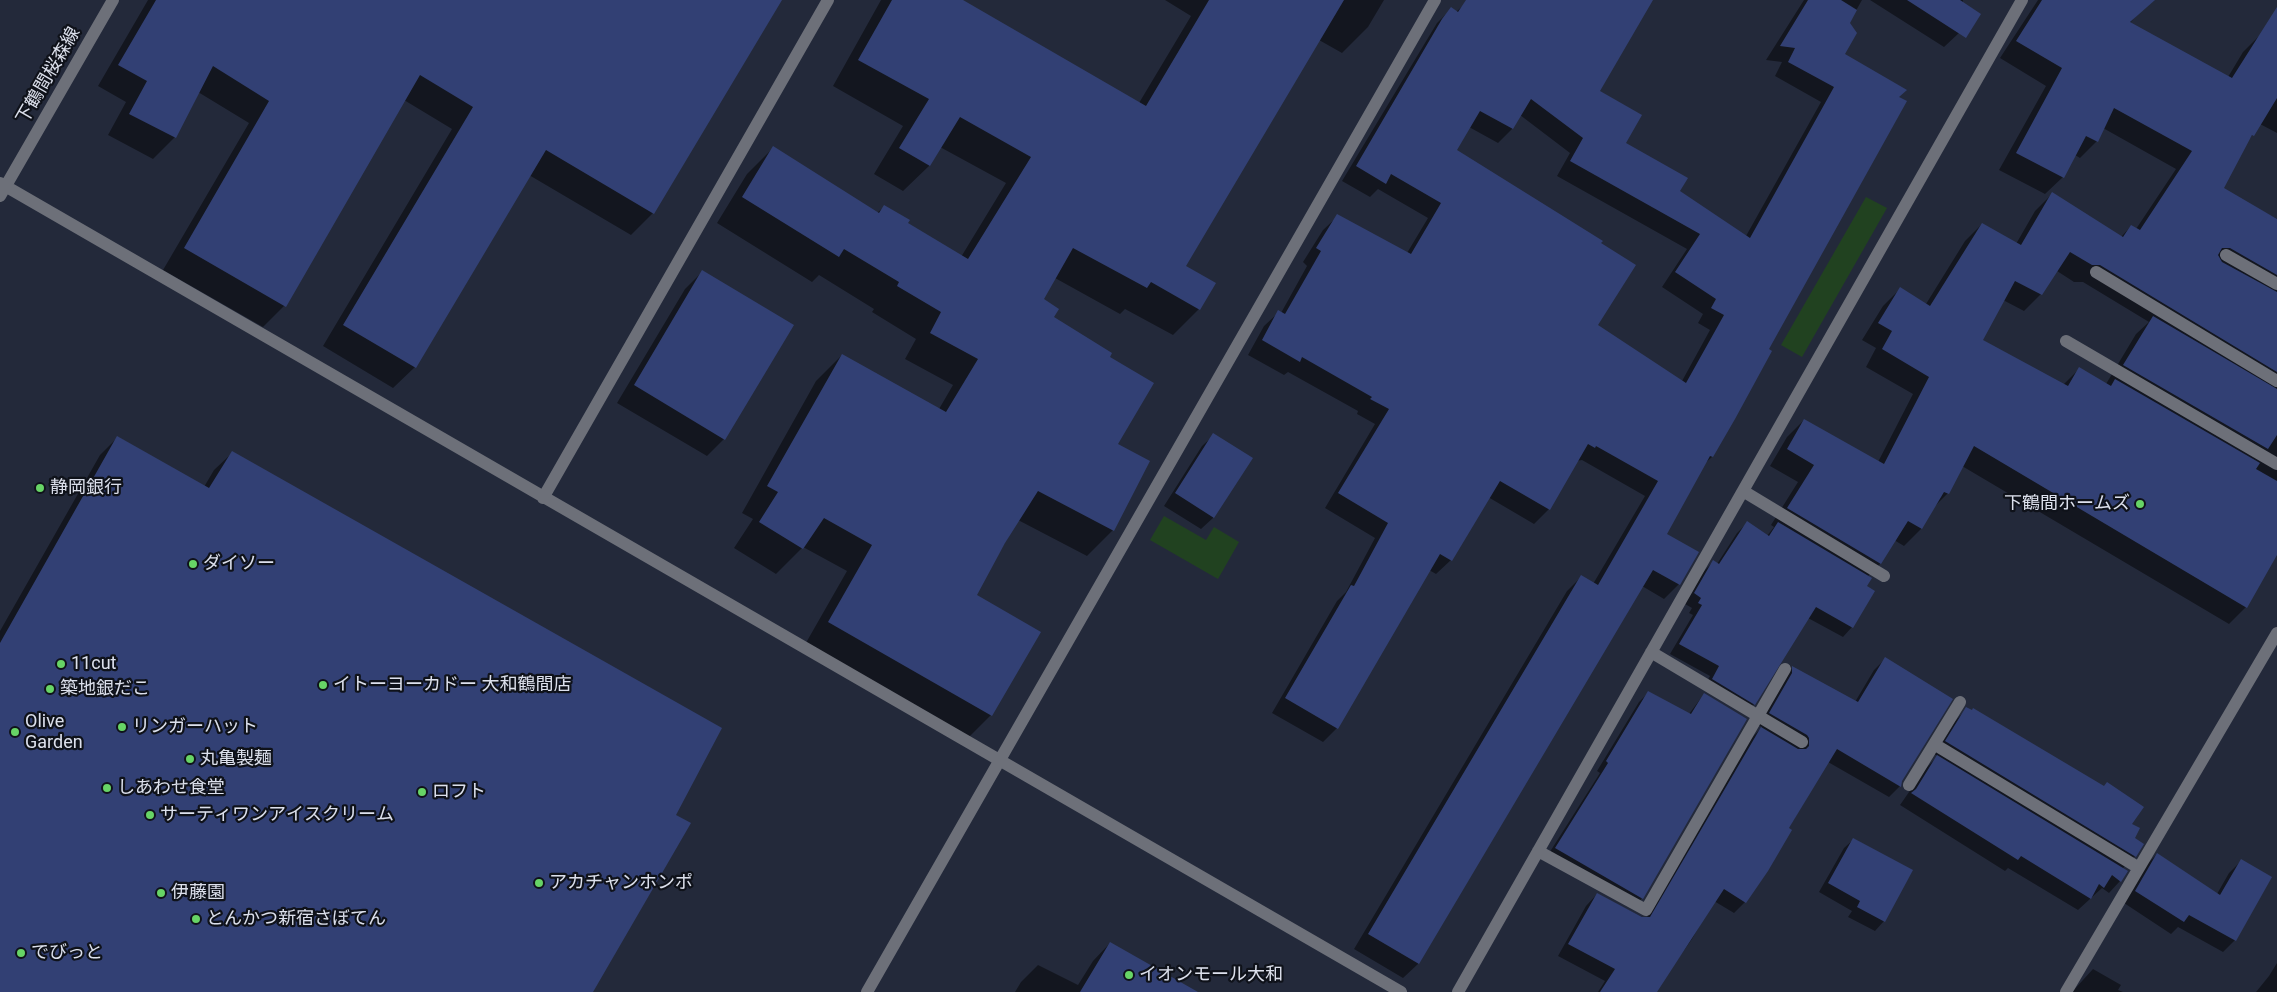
<!DOCTYPE html>
<html>
<head>
<meta charset="utf-8">
<style>
	body { margin:0 }
	canvas { display:block; background:#23293a }
</style>
</head>
<body>
<canvas width="2277" height="992"></canvas>
<script>
const g = document.querySelector('canvas').getContext('2d');
g.lineJoin = 'round';
function fillPath(path, color) { g.fillStyle = color; g.fill(path, 'evenodd'); }
function strokePath(path, color, width, dash) { g.strokeStyle = color; g.lineWidth = width; g.lineCap = dash ? 'butt' : 'round'; g.setLineDash(dash || []); g.stroke(path); }
function drawText(font, color, halo, rows, align = 'center') {
  g.font = font + ' Roboto,"Noto Sans JP",sans-serif'; g.lineWidth = 4.5; g.setLineDash([]); g.textBaseline = 'middle'; g.strokeStyle = halo; g.fillStyle = color; for (const [text, x, y, turn = 0] of rows) {
    g.save(); g.translate(x, y); g.rotate((+turn || 0) * Math.PI / 180); g.textAlign = isNaN(turn) ? turn : align; if (halo) g.strokeText(text, 0, 0); g.fillText(text, 0, 0); g.restore();
  }
}
const green = new Path2D(`
	M1866 197 1887 208 1802 357 1781 345Z
	M1164 516 1206 540 1214 527 1239 542 1218 579 1150 540Z`);
const shadow = new Path2D(`
	M148 0H780L653 213 631 235 529 175 415 367 393 388 323 346 452 129 404 100 284 306 263 327 163 270 249 123 198 92 175 137 153 159 108 135 126 102 98 86Z
	M881 0H960L1139 103 1191 16 1165 0H1384L1368 27 1342 53 1319 40 1184 266 1199 309 1173 335 1125 309 1120 314 1055 278 1042 300 1052 318 1108 358 1116 445 1113 530 1087 556 1018 520 975 595 991 715 965 741 803 648 847 571 803 547 776 574 734 548 753 519 742 513 816 381 842 355 939 409 953 385 905 359 916 339 872 312 874 309 819 275 812 282 717 223 747 174 773 148 877 213 885 206 906 223 961 257 1006 183 940 147 929 166 903 191 874 174 903 126 833 86Z
	M1474 0H1651L1598 92 1624 144 1679 191 1746 236 1821 102 1775 76 1782 62 1766 60 1804 0H1862L1849 23 1843 55 1898 97 1767 350 1734 419 1712 457 1704 464 1665 534 1697 552 1679 584 1664 599 1642 586 1418 964 1403 978 1354 949 1567 591 1581 577 1593 584 1645 496 1582 460 1577 461 1549 509 1534 524 1488 497 1451 560 1436 574 1429 570 1337 728 1323 742 1272 713 1337 601 1346 592 1375 538 1325 508 1375 424 1357 414 1358 411 1288 372 1284 375 1248 355 1264 326 1279 312 1281 313 1307 266 1303 262 1323 230 1338 216 1407 253 1428 218 1378 189 1370 197 1342 181 1437 23 1451 9 1456 12 1466 3ZM1520 115 1570 153 1557 176 1687 249 1662 287 1703 314 1698 323 1710 330 1682 381 1596 326 1455 150 1469 127 1498 143 1512 129Z
	M1870 0H1963L1959 33 1944 47Z
	M2038 0H2150L2130 23 2228 77 2243 52 2260 35 2277 45V133L2260 124 2248 141 2222 189 2277 219V553L2246 607 2229 624 1962 466 1948 493 1933 508 1921 529 1904 546 1894 540 1880 564 1867 577 1852 627 1843 637 1808 618 1754 704 1744 714 1703 689 1710 676 1670 654 1693 615 1689 613 1692 608 1685 604 1703 572 1713 562 1717 564 1737 533 1747 523 1767 536 1774 527 1771 525 1798 482 1770 466 1787 437 1804 420 1878 462 1913 394 1866 367 1876 348 1862 340 1883 306 1900 289 1926 304 1965 241 1982 224 2016 244 2035 211 2052 194 2121 237 2131 226 2136 229 2176 169 2103 128 2097 141 2080 158 2075 155 2063 177 2045 194 1999 170 2046 86 2000 58ZM2057 271 2074 282H2083L2149 322 2136 334 2106 384 2079 369 2063 385 1981 340 2003 300 2024 311 2041 294Z
	M702 272 724 439 707 456 617 403 685 289Z
	M1214 435 1251 458 1213 518 1201 529 1164 506 1202 446Z
	M118 437 204 487 214 470 232 453 674 816 592 992H0V631L100 455Z
	M1886 658 1901 780 1900 786 1889 797 1828 762 1745 902 1734 913 1714 901 1692 939 1655 992H1598L1605 981 1558 956 1586 906 1597 894 1646 919 1750 740 1762 727 1758 725 1781 679 1793 668 1855 702 1874 670Z
	M1649 692 1689 714 1704 694 1642 898 1633 908 1546 858 1600 773 1597 771 1639 702Z
	M1967 709 2131 824 2135 856 2122 869 2120 881 2109 893 2102 888 2078 910 2008 868 2005 871 1900 805 1925 769 1938 756 1934 754 1955 721Z
	M1854 839 1912 871 1884 921 1875 931 1848 917 1852 911 1819 892 1844 848Z
	M2157 854 2217 894 2229 873 2241 861 2270 878 2235 940 2223 952 2178 927 2171 934 2124 903 2145 866Z
	M1110 943 1196 992H1015L1021 982 1038 965 1078 985 1093 961Z
	M2277 963V992H2256L2269 976Z
	M2093 969 2121 985 2118 990 2123 992H2072Z`);
const building = new Path2D(`
	M156 0H782L654 214 546 150 416 368 343 325 473 107 420 75 286 307 184 248 269 101 213 66 176 138 129 114 147 81 118 65Z
	M892 0H963L1146 106 1209 0H1344L1186 266 1216 283 1200 310 1151 282 1147 288 1073 248 1044 299 1059 309 1054 317 1112 353 1110 357 1154 383 1118 444 1150 461 1114 531 1038 491 1005 543 977 595 1041 632 992 716 828 622 872 545 824 518 803 549 759 522 778 492 767 486 842 354 946 412 978 359 930 333 941 312 897 286 899 282 844 249 839 257 742 197 773 146 879 213 884 205 910 220 908 223 968 259 1031 157 960 117 930 166 899 148 929 99 858 60Z
	M1466 0H1653L1600 91 1642 115 1626 143 1688 178 1680 191 1750 238 1834 87 1788 62 1795 48 1780 46 1808 0H1841L1857 10 1850 23 1857 33 1845 54 1907 90 1899 97 1907 101 1769 349 1772 351 1735 419 1713 457 1710 456 1667 534 1699 552 1680 585 1653 570 1419 964 1368 934 1581 575 1598 585 1658 481 1596 446 1595 448 1588 444 1550 510 1500 481 1452 561 1440 554 1338 729 1285 698 1351 585 1354 586 1388 523 1338 493 1389 409 1370 399 1372 397 1302 357 1300 362 1262 340 1278 310 1285 314 1321 251 1316 248 1337 214 1411 254 1441 203 1391 174 1386 184 1356 166 1442 19 1451 7 1458 12ZM1531 99 1583 138 1570 161 1700 234 1675 272 1716 299 1711 308 1724 315 1686 383 1598 325 1636 265 1601 243 1603 241 1457 150 1480 111 1513 129Z
	M1907 0H1960L1981 14 1966 38Z
	M2042 0H2155L2130 22 2232 78 2277 7V98L2254 136 2252 135 2224 188 2277 219V275L2230 248H2222L2218 255 2222 262 2277 292V372L2100 265H2092L2070 252 2042 295 2015 281 1983 340 2068 386 2079 367 2111 386 2115 379 2260 463 2256 469 2277 481V555L2247 608 1974 446 1949 494 1944 492 1922 529 1908 521 1881 564 1787 508 1814 465 1787 449 1804 419 1884 464 1929 377 1882 349 1892 331 1878 323 1900 287 1930 306 1982 223 2021 245 2052 192 2123 237 2131 225 2140 230 2192 151 2114 108 2098 142 2086 136 2064 178 2016 153 2062 68 2016 41Z
	M702 270 794 325 725 440 634 385Z
	M2153 316 2277 389V435L2268 449 2123 365Z
	M1213 433 1253 458 1214 518 1175 493Z
	M117 436 209 488 232 451 722 728 676 815 691 823 593 992H0V643Z
	M1747 521 1769 536 1778 522 1872 578 1867 586 1875 591 1853 628 1816 607 1755 705 1712 679 1719 666 1679 644 1702 605 1698 603 1701 598 1694 593 1713 560 1719 564Z
	M1885 657 1953 699 1902 781 1901 787 1837 749 1789 828 1792 830 1768 871 1746 903 1724 889 1657 992H1600L1615 969 1568 944 1597 893 1642 917H1650L1761 727 1798 749H1806L1809 746V738L1807 735 1769 713 1792 673V666L1858 702Z
	M1648 691 1691 714 1704 693 1747 719 1643 899 1555 848 1608 763 1606 761Z
	M1966 707 1972 710 1973 708 2104 786 2107 782 2144 807 2132 824 2140 828 2135 838 2144 844 2136 857 1945 741Z
	M1937 755 2128 871 2121 882 2112 875 2104 888 2099 884 2091 899 2021 856 2018 860 1911 793 1916 789Z
	M1853 838 1913 870 1885 922 1857 907 1860 901 1828 883Z
	M2157 853 2220 895 2241 859 2272 877 2236 941 2189 915 2184 922 2135 891Z
	M1110 942 1198 992H1080Z`);
const minor = new Path2D(`
	M0 183 1401 992
	M0 196 113 0
	M2226 255 2277 284
	M2096 272 2277 381
	M2066 341 2277 464
	M1743 491 1884 576
	M543 498 828 0
	M1651 652 1802 742
	M1934 744 2139 868
	M1909 785 1960 702
	M1538 851 1646 910 1785 669
	M867 992 1435 0
	M1458 992 2022 0
	M2066 992 2277 633`);
const markers = [
	[40,488,5,"#67d466"],
	[2140,504,5,"#67d466"],
	[193,564,5,"#67d466"],
	[61,664,5,"#67d466"],
	[323,685,5,"#67d466"],
	[50,689,5,"#67d466"],
	[122,727,5,"#67d466"],
	[15,732,5,"#67d466"],
	[190,759,5,"#67d466"],
	[107,788,5,"#67d466"],
	[422,792,5,"#67d466"],
	[150,815,5,"#67d466"],
	[539,883,5,"#67d466"],
	[161,893,5,"#67d466"],
	[196,919,5,"#67d466"],
	[21,953,5,"#67d466"],
	[1129,975,5,"#67d466"]
];
const streetNames = [
	["下鶴間桜森線",49,76,-60]
];
const poiNames = [
	["静岡銀行",50,488],
	["下鶴間ホームズ",2130,504,"right"],
	["ダイソー",203,564],
	["11cut",71,664],
	["イトーヨーカドー 大和鶴間店",333,685],
	["築地銀だこ",60,689],
	["Olive",25,722],
	["Garden",25,743],
	["リンガーハット",132,727],
	["丸亀製麺",200,759],
	["しあわせ食堂",117,788],
	["ロフト",432,792],
	["サーティワンアイスクリーム",160,815],
	["アカチャンホンポ",549,883],
	["伊藤園",171,893],
	["とんかつ新宿さぼてん",206,919],
	["でびっと",31,953],
	["イオンモール大和",1139,975]
];
fillPath(green, '#214220');
fillPath(shadow, '#0007');
fillPath(building, '#324074');
strokePath(minor, '#6d7079', 12);
for (const [x, y, r, color] of markers) { const dot = new Path2D(); dot.arc(x, y, r, 0, 2 * Math.PI); g.fillStyle = color; g.fill(dot); strokePath(dot, '#0f121a', 2); }
drawText('18px', '#dce0ec', '#0f121a', streetNames);
drawText('18px', '#dce0ec', '#0f121a', poiNames, 'left');
</script>
</body>
</html>
